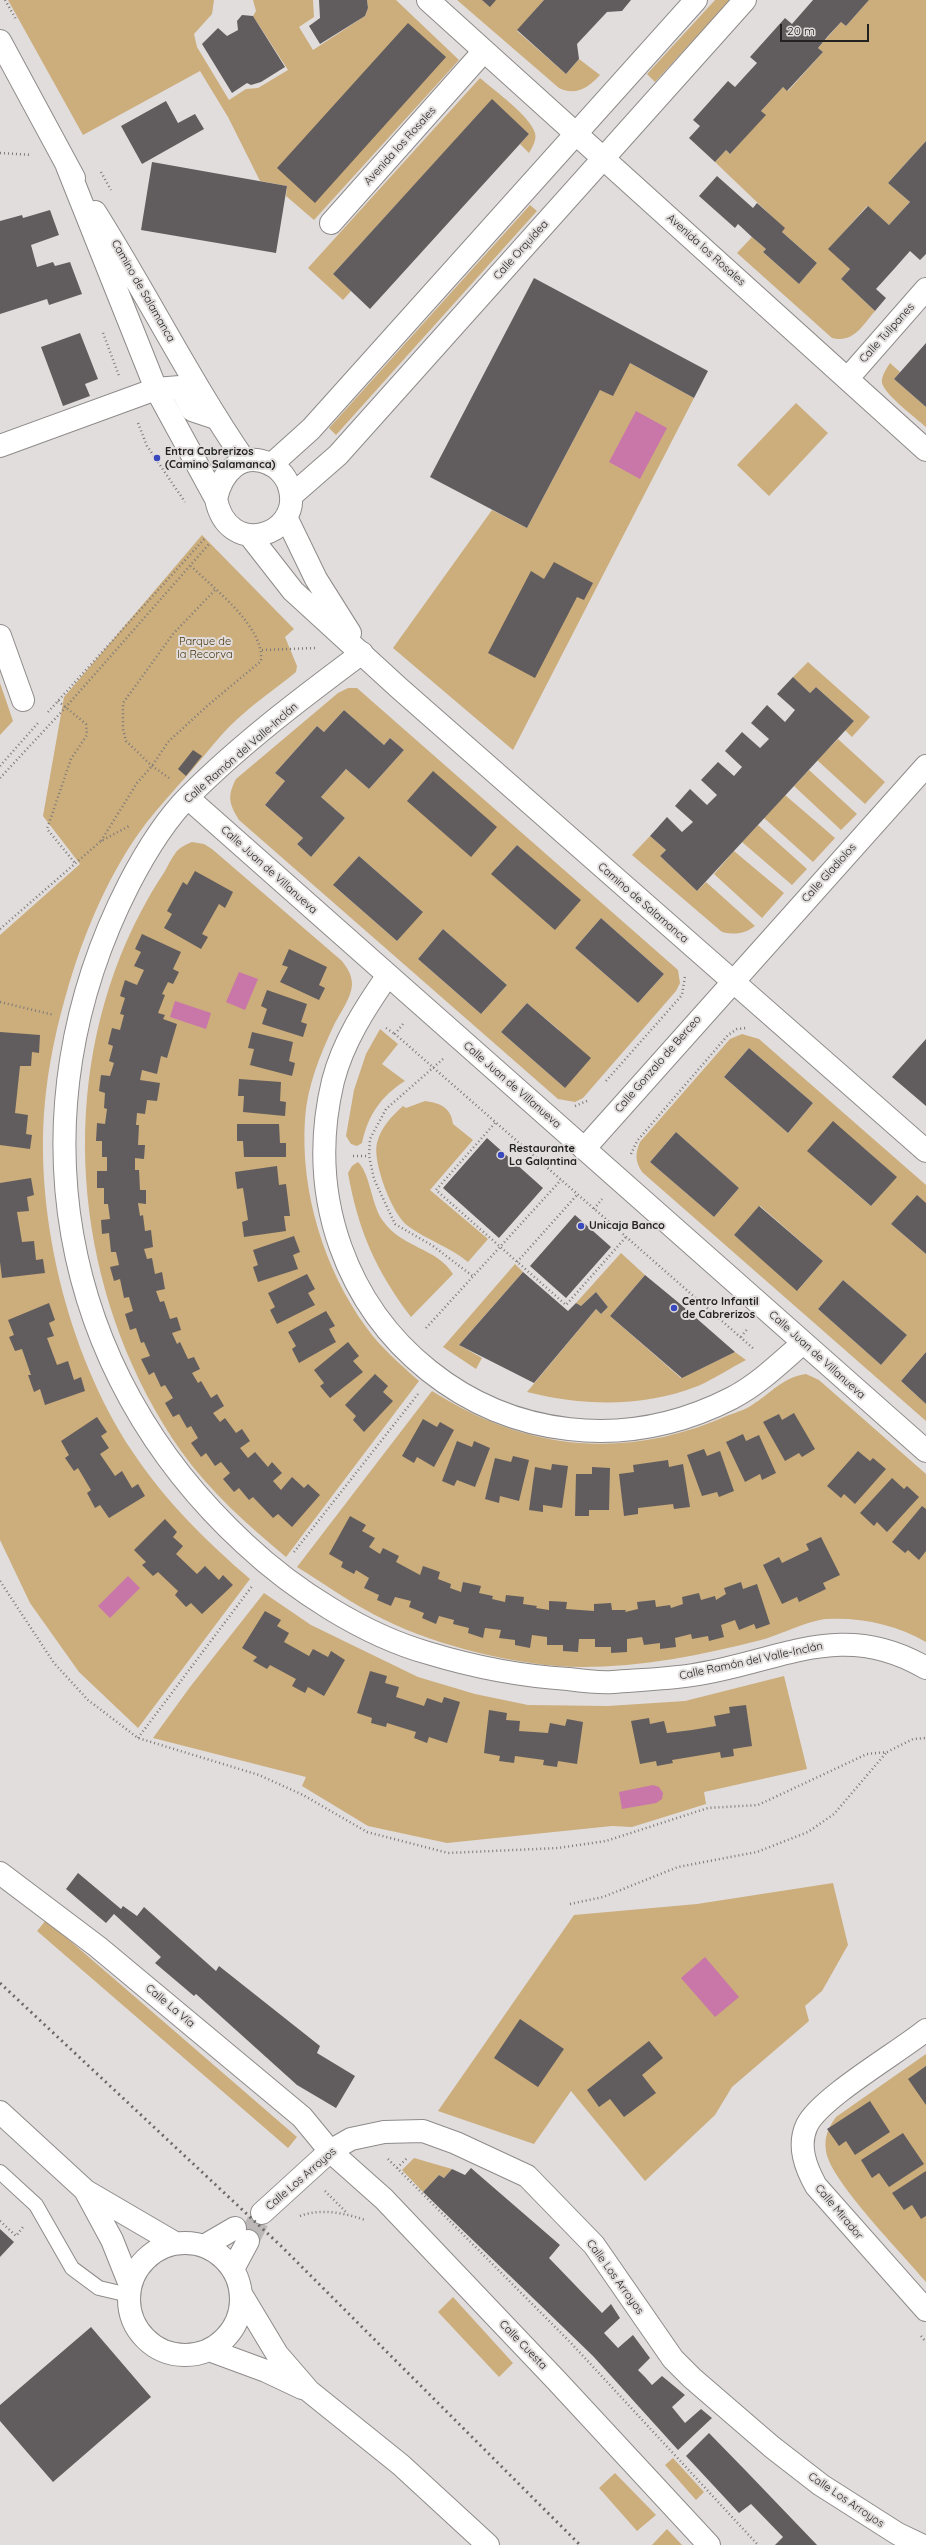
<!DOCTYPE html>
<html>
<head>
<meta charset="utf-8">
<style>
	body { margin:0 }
	#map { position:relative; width:926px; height:2545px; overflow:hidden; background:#e1dddc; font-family:Quicksand,sans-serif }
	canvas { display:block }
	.scale { position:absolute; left:780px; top:24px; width:89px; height:18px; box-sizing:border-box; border:2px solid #232221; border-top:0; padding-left:5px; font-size:12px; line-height:14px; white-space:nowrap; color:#232221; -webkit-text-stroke:3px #e1dddc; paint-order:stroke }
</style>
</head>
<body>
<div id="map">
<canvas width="926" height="2545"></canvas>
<div class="scale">20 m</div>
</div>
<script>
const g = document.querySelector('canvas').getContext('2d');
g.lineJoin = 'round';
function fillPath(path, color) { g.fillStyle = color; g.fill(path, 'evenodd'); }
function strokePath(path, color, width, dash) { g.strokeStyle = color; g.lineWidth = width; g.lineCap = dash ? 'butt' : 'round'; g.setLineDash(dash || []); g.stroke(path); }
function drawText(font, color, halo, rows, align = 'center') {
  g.font = font + ' Quicksand,sans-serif'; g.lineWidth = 4; g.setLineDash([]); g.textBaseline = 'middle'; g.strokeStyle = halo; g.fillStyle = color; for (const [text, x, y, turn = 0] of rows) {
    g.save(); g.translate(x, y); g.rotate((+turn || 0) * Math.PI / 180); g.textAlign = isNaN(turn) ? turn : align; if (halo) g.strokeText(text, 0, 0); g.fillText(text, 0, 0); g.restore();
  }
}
const green = new Path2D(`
	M8 0H214L212 14 194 34 197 47 229 100 246 89 258 88 288 70 253 16 256 11 253 0H313L314 17 299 27 313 50 365 16 368 8 367 0H396L459 60 314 220 286 196 287 186 260 181 228 117 200 71 83 135Z
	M457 0H544L517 31 566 74 579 59 600 75C588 88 576 96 559 88Z
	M715 0H730L655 82 647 74Z
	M869 0H926V141L888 183 910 202 889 225 867 206 829 249 850 269 841 279 875 311C862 326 854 343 832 338L737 253 752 237 766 249 763 252 799 284 817 263 782 232 784 228 715 162 726 150 730 154 765 115 761 111 783 87 788 91 823 52 818 48 841 22 846 26Z
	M480 78C495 91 530 116 535 133 537 140 532 148 529 153L520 144 529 134 492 100 333 274 351 291 343 300 308 268Z
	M530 205 537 211 336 435 329 428Z
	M630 363 694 398 513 750 393 648 492 510 527 528 600 390Z
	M890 363 900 372 894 379 926 407V427C916 418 885 395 882 383 881 376 887 368 890 363Z
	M796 403 828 433 769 496 737 465Z
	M202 535 294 629 285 637 297 666 296 672C274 690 250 706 230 726 217 739 205 755 192 770 177 787 161 804 147 822 114 865 91 917 74 968 61 1009 51 1049 46 1092 32 1209 67 1353 132 1451 165 1501 206 1541 250 1579L138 1728 79 1672 30 1603 0 1540V935L80 864 43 816 64 697Z
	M808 662 870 717 852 737 845 730 854 721 816 687 810 693 793 677Z
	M0 683 13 721 0 735Z
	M348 688H357L678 970 680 983 676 991 583 1098 575 1102 558 1099 239 820C229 804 227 796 236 779L338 693ZM344 710 384 745 390 738 404 750 369 789 346 769 321 797 345 818 311 857 297 844 303 838 265 805 285 781 275 773 317 726 324 732ZM517 845 542 867H497ZM359 856 422 911 397 941 334 886ZM601 918 664 974 638 1003 575 948ZM443 929 507 985 481 1014 418 959ZM527 1003 559 1030 565 1088 501 1032Z
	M838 739 885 782 865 804 817 760Z
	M809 770 857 814 841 830 794 786Z
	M785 795 835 838 813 862 764 818Z
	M758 825 807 869 792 885 742 842Z
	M650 836 666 850 660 856 697 891 706 882 755 926C744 934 736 935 722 932L632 855Z
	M192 842 204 844 212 849 342 961C348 969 352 975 352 985 351 999 339 1014 333 1027 320 1055 307 1087 305 1119 300 1191 324 1269 366 1327 381 1348 400 1364 419 1381L286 1557C248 1525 210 1492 181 1451 82 1309 56 1119 120 957 132 927 147 898 165 871 169 864 173 855 178 850 181 847 187 844 192 842Z
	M734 851 784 893 762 918 714 874Z
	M380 1029 398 1044 382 1064 405 1081C381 1096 368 1115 362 1143L357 1146 351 1144 346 1136 354 1090 366 1054Z
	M742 1034 759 1039 926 1185V1203L898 1217 891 1224 926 1254V1352L901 1381 926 1404V1421L642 1172C635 1161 635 1154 640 1142L730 1039ZM749 1048 813 1103 788 1133 724 1077ZM676 1132 739 1188 714 1217 650 1162ZM865 1149 896 1177 871 1206 839 1179ZM760 1206 823 1261 798 1290 734 1235ZM843 1280 907 1335 881 1365 818 1309Z
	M425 1101C441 1103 451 1108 453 1124L473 1140 430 1190 488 1239 468 1262C450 1247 427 1240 408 1226 392 1215 372 1161 377 1143 381 1127 391 1117 403 1106L406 1108Z
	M358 1162C371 1175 371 1205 383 1221 402 1248 437 1248 453 1274L411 1317C376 1271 358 1230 348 1173L352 1166Z
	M621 1253 645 1275 610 1316 681 1378 735 1352 746 1360C730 1368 714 1379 698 1386 642 1408 583 1406 527 1392L596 1309 601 1314 608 1307 596 1292 581 1306 576 1303Z
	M515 1264 523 1272 459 1345 482 1358 476 1369 443 1347Z
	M806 1374 819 1380 926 1474V1642C898 1625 860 1617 827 1619 809 1620 780 1635 761 1640 702 1655 642 1667 581 1667 522 1667 437 1646 385 1620 354 1605 326 1585 297 1567L432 1391C527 1451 625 1461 729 1415 737 1412 745 1410 752 1405 770 1394 783 1377 806 1374Z
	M264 1593 311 1625 418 1677 475 1694 528 1705 608 1706 685 1701 784 1676 807 1769 704 1792 706 1804 632 1827 612 1826 447 1843 368 1826 302 1786 306 1777 153 1738 190 1687Z
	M833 1883 848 1945 822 1991 805 2006 809 2021 732 2087 715 2115 645 2181 571 2091 534 2144 438 2111 574 1915 697 1904Z
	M46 1920 297 2137 288 2148 37 1931Z
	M926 2054V2282C904 2255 830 2181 826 2151 824 2137 828 2128 836 2117Z
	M414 2158 452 2169 444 2178 439 2175 423 2192 402 2170Z
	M453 2297 513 2363 499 2377 438 2312Z
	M673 2458 704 2492 696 2500 665 2465Z
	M615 2473 656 2515 637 2531 599 2488Z
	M667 2529 682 2545H652Z`);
const water = new Path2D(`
	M636 411 667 428 640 479 609 462Z
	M239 972 258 979 245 1010 226 1002Z
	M175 1001 211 1013 206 1029 170 1017Z
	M128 1576 140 1588 110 1618 98 1606Z
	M653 1785 659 1787 663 1793 662 1799 656 1803 622 1809 619 1792Z
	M705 1957 739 1997 715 2017 681 1978Z`);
const building = new Path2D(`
	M319 0H367L368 8 365 16 320 44 309 26 320 18Z
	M482 0H496L490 7Z
	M544 0H631L622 11 607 12 577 44 579 59 566 74 517 30Z
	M813 0H869L846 26 841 22 828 36 818 48 823 52 787 91 783 87 761 111 766 115 730 154 726 150 715 162 689 138 700 126 693 120 728 81 735 87 745 76 757 63 750 57 785 18 792 24Z
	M242 15 253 16 285 67 261 82 251 85 247 83 232 93 202 44 218 28 227 36 238 30 237 21Z
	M408 23 446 57 315 203 277 168Z
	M492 99 529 134 370 309 333 274Z
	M166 101 178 123 195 114 204 129 142 164 121 126Z
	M926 141V254L920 260 910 251 895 268 876 289 886 298 875 311 841 279 850 269 828 249 868 206 889 225 899 214 910 202 888 183Z
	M152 162 287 186 276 253 141 230Z
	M717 176 753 208 757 203 785 228 782 232 817 263 799 284 763 252 766 249 752 237 738 224 735 228 699 196Z
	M50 210 59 235 31 245 37 267 53 262 55 266 70 262 82 294 49 305 47 299 0 314V221L22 215 23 218Z
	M534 278 708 371 694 398 630 363 613 396 600 390 527 528 430 477Z
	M80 333 98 379 85 384 90 396 63 406 41 347Z
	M926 343V407L894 379Z
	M554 562 593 583 584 600 577 597 535 678 488 653 531 571 544 579Z
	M793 677 810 693 816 687 854 721 697 891 660 856 666 850 650 836 667 817 682 832 693 822 675 806 690 789 707 805 717 795 701 780 718 762 734 776 742 767 725 751 742 732 760 748 769 739 751 723 767 705 785 722 795 710 777 694Z
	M344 710 384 745 390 738 404 750 369 789 346 769 321 797 345 818 311 857 297 844 303 838 265 805 285 781 275 773 317 726 324 732Z
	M193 750 202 756 186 776 178 769Z
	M433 771 497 827 471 857 407 801Z
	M517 845 581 900 555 930 491 874Z
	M359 856 423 912 397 941 333 885Z
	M195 871 233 892 225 908 219 904 202 934 208 937 201 949 164 928 172 914 167 911 183 882 187 885Z
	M601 918 664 974 638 1003 575 948Z
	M443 929 507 985 481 1014 418 959Z
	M142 934 181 952 173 969 179 972 173 984 168 982 162 994 165 995 158 1013 165 1015 163 1019 177 1024 167 1058 161 1056 157 1074 142 1070 140 1080 160 1083 157 1101 147 1100 145 1114 137 1113 136 1125H139L138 1145H145L144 1159 135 1158V1170H139L140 1190H146V1204L138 1203 140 1216 143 1215 145 1231 151 1230 153 1247 144 1249 147 1259 152 1258 155 1274 162 1272 165 1289 156 1291 160 1302 164 1301 170 1319 177 1317 181 1330 172 1333 177 1344 180 1342 188 1359 194 1357 200 1369 192 1373 198 1383 201 1381 211 1398 217 1394 224 1406 213 1413 220 1422 225 1418 236 1433 242 1429 250 1441 240 1448 248 1458 255 1452 268 1467 272 1462 282 1473 273 1481 281 1490 292 1477 304 1488 308 1484 320 1495 292 1527 278 1514 273 1518 253 1497 249 1500 239 1488 234 1492 223 1479 230 1473 221 1462 215 1466 206 1453 201 1457 191 1443 198 1438 191 1426 187 1428 179 1414 173 1417 165 1403 173 1398 165 1385 161 1387 154 1372 149 1375 141 1359 150 1356 144 1342 141 1343 136 1328 130 1330 125 1314 133 1311 129 1297 124 1298 120 1279 114 1281 110 1267 119 1265 116 1252H111L109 1233 102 1234 101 1220 110 1219 108 1204H104V1188H97V1171H107V1157H102V1141H96L97 1123 105 1124 107 1109 104 1108 105 1093 99 1091 101 1075 110 1076 114 1063 109 1061 113 1046 108 1044 112 1028 120 1030 124 1015 120 1014 125 998 120 996 125 980 137 985 144 970 134 966 141 952 135 949Z
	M289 949 327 967 319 985 325 988 319 1000 280 982 288 967 282 965Z
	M267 990 307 1004 301 1022 307 1024 303 1037 262 1024 267 1009 261 1006Z
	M527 1003 591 1058 565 1088 501 1032Z
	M0 1032 40 1035 39 1053 32 1052 31 1066H20L15 1113 28 1115 26 1134 32 1135 30 1149 0 1145Z
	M252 1032 293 1042 289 1061 295 1063 292 1076 250 1065 254 1049 248 1048Z
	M926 1039V1106L892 1077Z
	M749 1048 813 1103 788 1133 724 1077Z
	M239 1079 281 1082 280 1101 286 1102 285 1116 243 1112 244 1096H238Z
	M833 1121 897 1177 871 1206 807 1151Z
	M237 1124H279L280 1143H286V1157H244L243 1141H237Z
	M676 1132 739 1188 714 1217 650 1162Z
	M487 1138 543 1188 499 1238 443 1188Z
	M277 1166 279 1185 286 1184 290 1216H284L286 1231 244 1237 242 1222 248 1220 243 1188 237 1189 235 1172Z
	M31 1178 34 1195 27 1197 29 1211 17 1212 22 1242 34 1241 36 1260 43 1259 45 1273 2 1278 0 1262V1183Z
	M917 1195 926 1203V1254L891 1224Z
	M759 1206 823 1261 797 1291 734 1235Z
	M575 1215 611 1247 566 1298 530 1266Z
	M294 1236 300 1252 293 1255 298 1269 258 1282 253 1267 258 1265 253 1250Z
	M523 1272 568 1311 576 1303 581 1306 596 1292 608 1307 601 1314 596 1309 534 1383 459 1345Z
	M307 1274 315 1289 308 1293 315 1305 277 1324 270 1310 275 1307 268 1293Z
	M645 1275 679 1303 735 1352 682 1378 610 1316Z
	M843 1280 907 1335 881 1365 818 1309Z
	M49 1303 55 1320 49 1323 54 1336 47 1338 57 1365 68 1361 74 1380 81 1377 85 1391 45 1405 40 1389 34 1392 28 1375H31L22 1349 15 1351 9 1337 14 1335 8 1320Z
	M326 1311 335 1326 329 1329 336 1342 299 1363 292 1349 296 1346 288 1332Z
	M348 1342 359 1356 353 1361 363 1372 330 1398 320 1386 324 1383 314 1370Z
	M926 1352V1404L901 1381Z
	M375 1374 388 1386 383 1392 393 1401 364 1432 353 1420 356 1416 345 1405Z
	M794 1413 815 1449 802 1457 799 1453 785 1461 763 1422 779 1414 782 1420Z
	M97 1417 107 1432 101 1436 109 1448 100 1454 115 1476 122 1471 132 1488 138 1484 145 1496 109 1518 100 1505 95 1508 87 1493 91 1490 78 1468 74 1471 65 1458 69 1455 61 1441Z
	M423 1419 437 1427 440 1422 454 1430 434 1467 417 1457 414 1463 402 1456Z
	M743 1434 746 1441 759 1435 776 1473 762 1480 760 1474 745 1482 726 1442Z
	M457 1441 472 1447 474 1441 490 1448 475 1487 457 1480 454 1486 442 1481Z
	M704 1449 707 1456 720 1451 734 1491 719 1497 717 1492 702 1496 687 1455Z
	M858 1451 870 1461 873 1458 886 1469 855 1504 844 1494 841 1498 827 1486Z
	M513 1456 529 1460 519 1501 500 1496 499 1503 485 1499 495 1458 511 1462Z
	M668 1460 669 1467 683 1464 690 1507 674 1509 673 1504 638 1508V1514L624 1516 619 1474 634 1472 633 1465Z
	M552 1464 568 1466 562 1508 543 1505V1512L529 1510 535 1467 551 1470Z
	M592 1467 610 1468 609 1510H589V1516H575L576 1474H592Z
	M892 1478 904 1489 907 1486 919 1497 887 1532 877 1522 874 1526 860 1513Z
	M922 1506 926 1509V1551L919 1560 908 1550 905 1553 892 1542Z
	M350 1516 366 1525 362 1531 375 1538 369 1547 380 1554 383 1548 399 1556 396 1562 420 1575 423 1566 440 1572 438 1579 451 1584 450 1588 461 1592 463 1582 481 1586 479 1593 493 1596 492 1599 505 1602 506 1595 524 1597 523 1604 537 1606 536 1608 549 1610V1601L567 1602 566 1609 594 1611V1604L611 1603 612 1610H626L625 1612 638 1609 637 1602 655 1600 656 1607 670 1605 671 1608 683 1604 682 1597 699 1593 701 1600 715 1596 716 1600 726 1594 724 1588 741 1582 743 1589 757 1584 770 1624 756 1629 754 1624 739 1630 735 1620 721 1625 724 1637 709 1641 708 1636 692 1639 691 1634 675 1638 676 1647 660 1649V1643L644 1645 642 1637 627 1639V1652L611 1653V1647H595V1639H579L578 1652 563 1651V1645H547V1637L532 1635 530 1648 515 1645V1640L499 1638 501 1630 485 1628 483 1638 468 1633 469 1628 453 1624 454 1620 439 1616 436 1624 422 1618 424 1613 409 1607 411 1601 395 1597 391 1606 377 1600 379 1595 364 1588 369 1578 356 1570 354 1574 341 1567 343 1562 329 1554Z
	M165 1519 177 1532 173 1537 183 1546 176 1554 197 1574 205 1566 219 1580 223 1575 233 1585 202 1614 191 1603 186 1607 175 1595 178 1591 158 1572 153 1576 142 1565 146 1562 134 1550Z
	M821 1537 840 1575 823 1583 826 1589 799 1602 797 1597 782 1604 763 1565 779 1557 782 1563 809 1550 806 1544Z
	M265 1611 281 1620 277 1626 289 1633 284 1642 309 1656 313 1649 328 1657 331 1651 345 1660 324 1696 308 1687 305 1693 292 1686 296 1679 270 1665 267 1669 253 1661 257 1657 242 1648Z
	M370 1671 387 1676 385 1683 399 1687 396 1697 424 1706 427 1698 442 1703 444 1697 460 1702 447 1743 429 1737 427 1743 414 1738 416 1732 387 1723 386 1727 371 1723 372 1718 357 1713Z
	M746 1705 752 1746 733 1749 734 1756 721 1758 720 1752 672 1760 673 1763 657 1766 656 1761 640 1764 631 1721 649 1718 650 1724 664 1721 667 1733 692 1730 716 1726 714 1716 730 1713 729 1707Z
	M489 1710 507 1713 506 1720 520 1721 519 1731 548 1733 550 1723 565 1726 567 1719 583 1722 577 1764 558 1761 557 1767 543 1765 544 1760 515 1756 514 1763 499 1761 500 1756 484 1753Z
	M78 1873 121 1909 123 1906 137 1916 144 1907 216 1971 219 1966 320 2046 317 2053 355 2076 336 2108 297 2085 196 1994 194 1996 155 1963 161 1957 114 1914 106 1923 66 1889Z
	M520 2019 564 2049 538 2087 494 2058Z
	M649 2041 663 2058 642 2075 656 2093 624 2117 610 2099 599 2107 587 2090Z
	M926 2066V2105L908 2079Z
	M870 2101 890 2132 855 2155 846 2141 839 2146 827 2129Z
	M903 2133 924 2164 889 2187 879 2173 872 2178 861 2160Z
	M471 2168 560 2245 549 2258 602 2313 611 2304 620 2318 604 2333 618 2348 633 2335 650 2358 638 2370 645 2377 652 2385 662 2376 685 2395 672 2407 685 2423 701 2409 712 2418 678 2450 593 2356 423 2192 439 2175 444 2178 452 2169 465 2175Z
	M926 2171V2216L921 2219 912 2205 904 2210 892 2193Z
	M0 2229 14 2242 0 2257Z
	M91 2327 151 2397 53 2482 0 2421V2405Z
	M709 2433 747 2472 817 2545H775L783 2537 751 2504 739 2513 686 2456Z`);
const secondaryTunnel = new Path2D(`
	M248 2241 262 2213`);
const path = new Path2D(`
	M5 0 16 19
	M0 153 31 155
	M101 172 111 190
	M103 333 119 376
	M138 423 147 446 185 502
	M262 650 315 648
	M58 701 86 724 87 735 71 759 47 829 75 863
	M48 712 206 537
	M0 766 38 723
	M0 778 66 707 210 543
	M169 778 152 766 126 741 123 729V703L173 634 215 590
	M101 841 137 783 152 766 168 742 207 706 261 661C264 626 215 590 191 566
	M0 929 101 841 131 825
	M0 1002 54 1015
	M403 1024 395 1034 755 1350
	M386 1028 395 1034
	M443 1059 386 1109 370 1139 369 1156 374 1179 395 1224 433 1246 474 1277
	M606 1081 682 995 685 976
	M575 1106 589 1100
	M495 1123 436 1190 566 1305 626 1237
	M631 1154 637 1141 728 1035 737 1029 746 1028
	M353 1156H369
	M594 1209 602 1199
	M517 1262 577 1195
	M426 1328 561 1180
	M741 1337 748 1328
	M294 1552 418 1394
	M0 1581 54 1663 88 1700 138 1738 259 1775 303 1795 367 1832 448 1853 558 1848 606 1841 708 1808 758 1805 867 1754 887 1752 913 1739 926 1738
	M138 1738 253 1585
	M570 1904 603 1897 678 1867 757 1852 808 1832 834 1814 886 1753
	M388 2159 571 2343 758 2545
	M397 2168 407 2158
	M325 2191 347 2213
	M300 2216C321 2208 345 2213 365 2220
	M0 2221 16 2236 23 2227
	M921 2336 926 2342`);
const lane = new Path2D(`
	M0 2172 36 2205 72 2268 99 2288 129 2295`);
const street = new Path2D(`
	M428 0 926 450
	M331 223 484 51
	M848 378 926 289
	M0 446 156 389 180 387 192 410 216 418
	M0 636 23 700
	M362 653C303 697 242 743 190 795 166 819 145 853 129 884 12 1113 56 1370 245 1544 294 1590 364 1635 428 1653 474 1667 520 1676 568 1679 583 1681 598 1683 613 1682 639 1680 667 1679 693 1675 780 1662 841 1618 926 1668
	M188 798 926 1451
	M388 975C365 1008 343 1042 333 1081 276 1319 513 1510 732 1398 759 1384 781 1362 803 1343
	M584 1149 926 766
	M0 1873 98 1947 302 2117 330 2151 384 2199 557 2381 709 2545
	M926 2030C899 2052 820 2098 807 2125 797 2146 806 2168 816 2186L926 2310`);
const secondary = new Path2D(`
	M0 41 74 178
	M67 166 156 389 216 499C228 559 301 536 290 490 288 479 280 469 270 464 241 451 222 472 216 499
	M95 212C147 294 190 381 245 461
	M271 465 311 429 696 0
	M291 496 338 455 745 0
	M286 517 316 579 350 633
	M250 536 293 591 399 688 926 1151
	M0 2112 86 2191 175 2243
	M86 2192 112 2240 130 2285
	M262 2213 330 2151 351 2139 384 2132 423 2131 456 2143 527 2176 594 2245 673 2359 692 2378 772 2447 821 2485 898 2534 921 2545
	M129 2299a56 56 0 1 1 112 0a56 56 0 1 1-112 0Z
	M204 2246 235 2228
	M233 2269 248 2241
	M241 2294 277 2354 309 2391 401 2465 488 2545
	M209 2350 266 2371 302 2388`);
const rail = new Path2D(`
	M0 1983 281 2246 580 2545`);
const markers = [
	[157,458,4,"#3a49bd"],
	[501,1155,4,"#3a49bd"],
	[581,1226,4,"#3a49bd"],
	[674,1308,4,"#3a49bd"]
];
const streetNames = [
	["Avenida los Rosales",400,146,-48],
	["Calle Orquídea",521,250,-48],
	["Avenida los Rosales",706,250,42],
	["Camino de Salamanca",143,291,60],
	["Calle Tulipanes",887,333,-48],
	["Calle Ramón del Valle-Inclán",241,753,-41],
	["Calle Juan de Villanueva",269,870,42],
	["Calle Gladiolos",829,873,-48],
	["Camino de Salamanca",643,903,41],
	["Calle Gonzalo de Berceo",658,1064,-49],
	["Calle Juan de Villanueva",512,1085,41],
	["Calle Juan de Villanueva",817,1355,42],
	["Calle Ramón del Valle-Inclán",751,1661,-12],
	["Calle La Vía",170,2006,40],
	["Calle Los Arroyos",301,2179,-41],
	["Calle Mirador",839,2212,50],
	["Calle Los Arroyos",615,2277,54],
	["Calle Cuesta",523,2345,46],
	["Calle Los Arroyos",846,2500,34]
];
const poiNames = [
	["Entra Cabrerizos",165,452],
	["(Camino Salamanca)",165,465],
	["Restaurante",509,1149],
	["La Galantina",509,1162],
	["Unicaja Banco",589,1226],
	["Centro Infantil",682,1302],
	["de Cabrerizos",682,1315]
];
const parkNames = [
	["Parque de",205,642],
	["la Recorva",205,655]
];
fillPath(green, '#ccad7c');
fillPath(water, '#c976a9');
fillPath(building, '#615d5e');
strokePath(secondaryTunnel, '#bbb8b7', 22, [22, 11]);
strokePath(lane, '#8e8b8a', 16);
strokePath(street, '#8e8b8a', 24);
strokePath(secondary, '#8e8b8a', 24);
strokePath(path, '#7d7a79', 2.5, [1, 3]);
strokePath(lane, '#fff', 14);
strokePath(street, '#fff', 22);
strokePath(secondary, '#fff', 22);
strokePath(rail, '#6c6a69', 3, [2, 4]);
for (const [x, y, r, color] of markers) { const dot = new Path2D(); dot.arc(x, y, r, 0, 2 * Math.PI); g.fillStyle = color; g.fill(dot); strokePath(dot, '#e1dddc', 1.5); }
drawText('11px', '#232221', '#e1dddc', streetNames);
drawText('bold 11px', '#232221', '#e1dddc', poiNames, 'left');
drawText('11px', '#47320b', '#e1dddc', parkNames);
</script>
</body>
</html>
